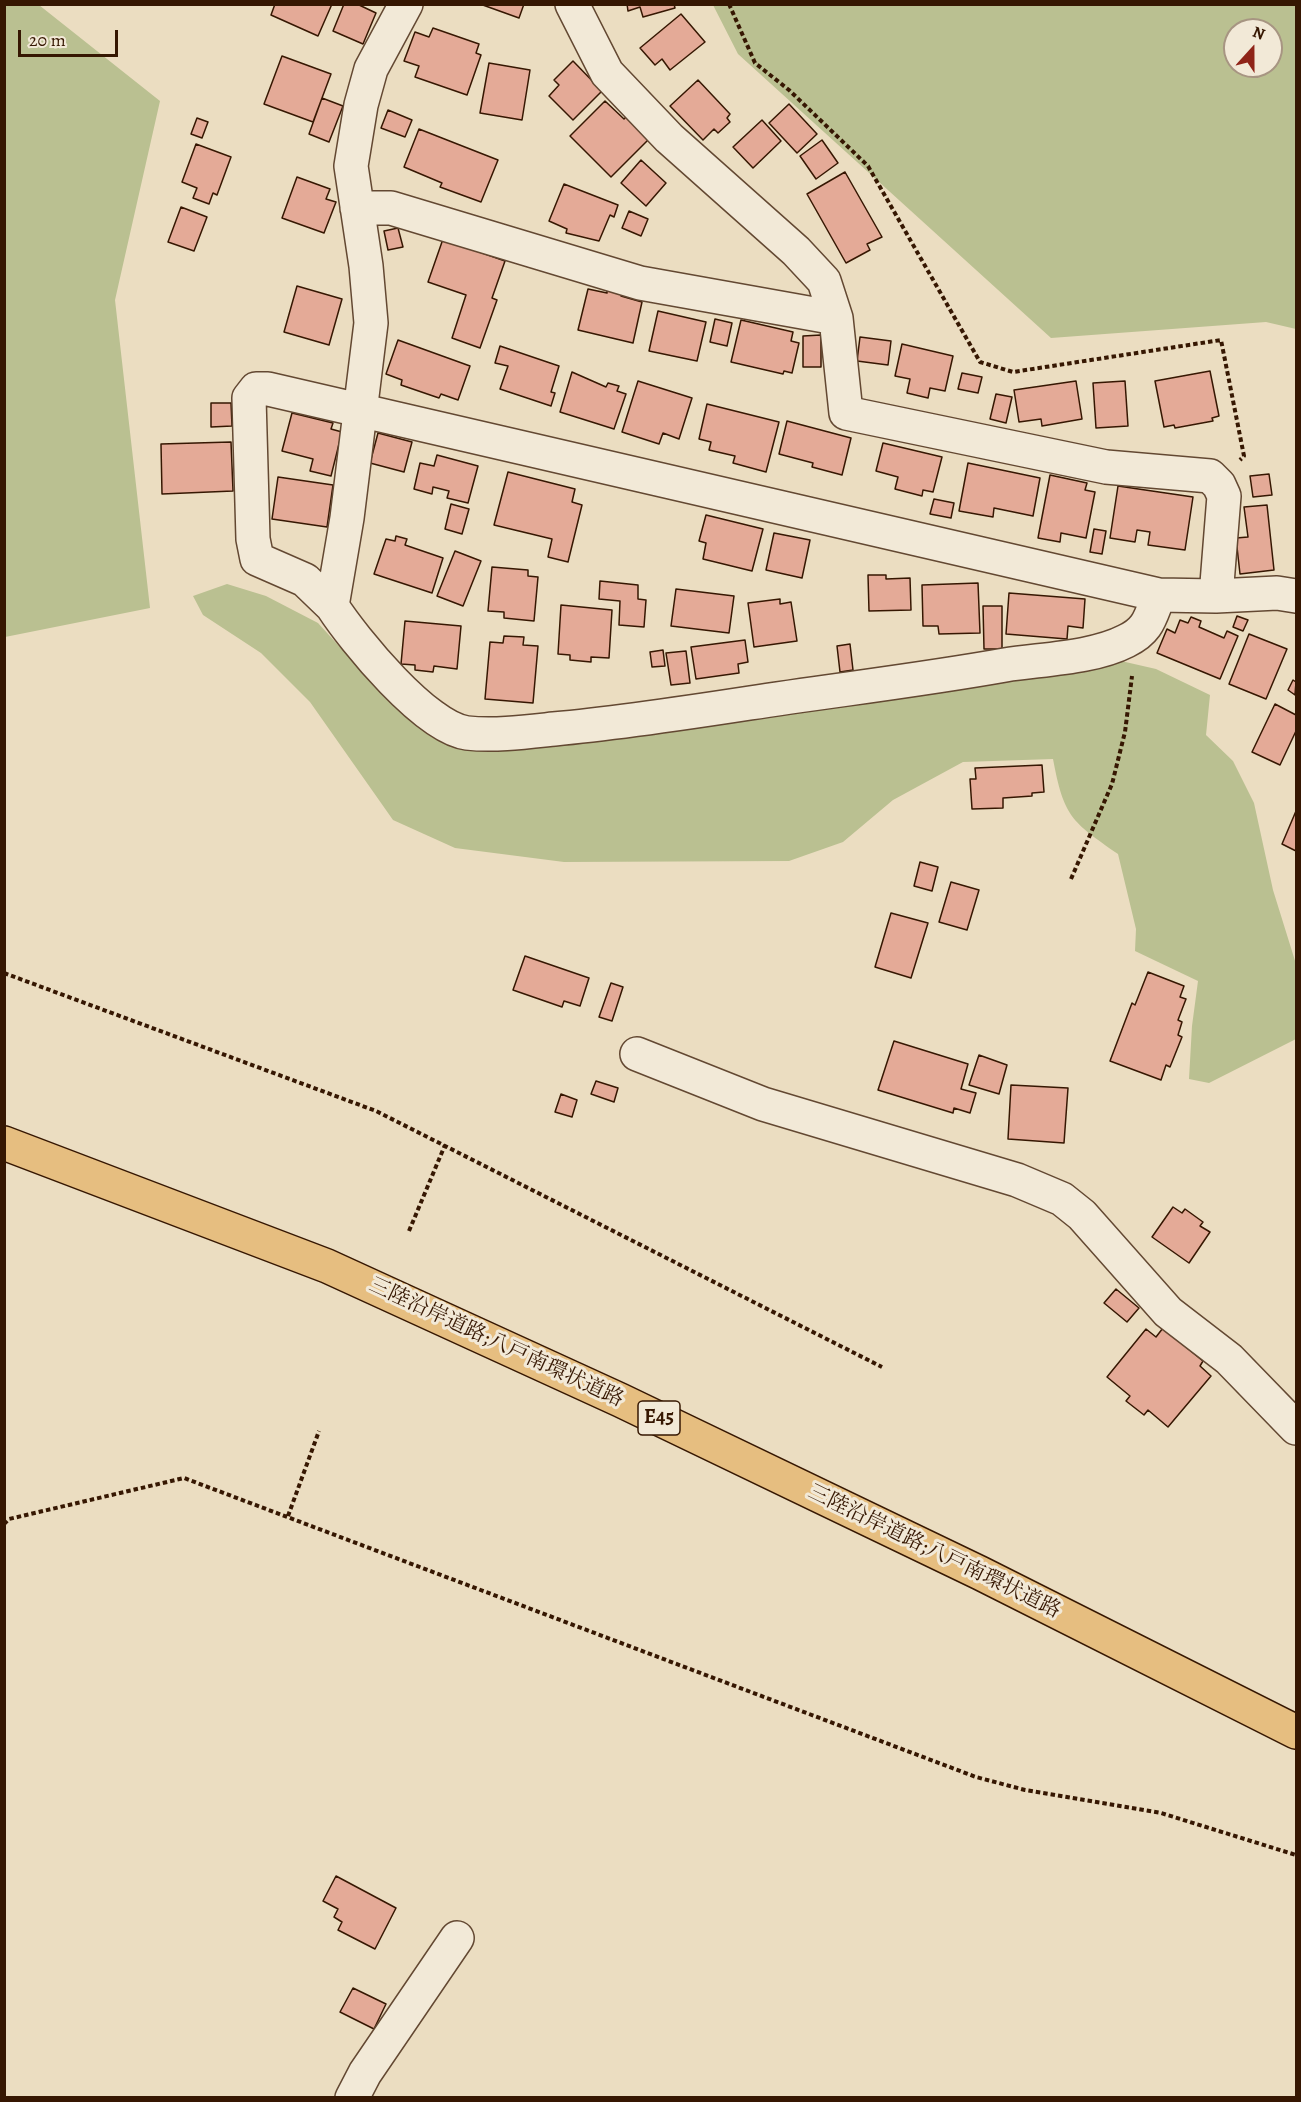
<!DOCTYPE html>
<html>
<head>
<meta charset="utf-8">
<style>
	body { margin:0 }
	#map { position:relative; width:1301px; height:2102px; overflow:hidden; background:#ebddc1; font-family:Alegreya,serif }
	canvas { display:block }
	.frame { position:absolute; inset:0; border:6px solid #361702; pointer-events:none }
	.north { position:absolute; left:1223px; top:18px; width:60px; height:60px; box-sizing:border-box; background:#f2e9d7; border:2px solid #a79582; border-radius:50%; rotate:21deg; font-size:16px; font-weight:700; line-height:24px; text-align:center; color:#361702 }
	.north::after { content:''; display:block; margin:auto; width:21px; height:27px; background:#8f2418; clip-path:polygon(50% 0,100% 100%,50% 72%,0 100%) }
	.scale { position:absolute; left:18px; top:30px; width:100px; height:27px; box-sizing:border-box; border:3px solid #361702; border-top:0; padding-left:8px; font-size:18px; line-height:21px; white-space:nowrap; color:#361702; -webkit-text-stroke:4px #f2e9d7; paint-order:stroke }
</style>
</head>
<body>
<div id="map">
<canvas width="1301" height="2102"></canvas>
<div class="frame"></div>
<div class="north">N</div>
<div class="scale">20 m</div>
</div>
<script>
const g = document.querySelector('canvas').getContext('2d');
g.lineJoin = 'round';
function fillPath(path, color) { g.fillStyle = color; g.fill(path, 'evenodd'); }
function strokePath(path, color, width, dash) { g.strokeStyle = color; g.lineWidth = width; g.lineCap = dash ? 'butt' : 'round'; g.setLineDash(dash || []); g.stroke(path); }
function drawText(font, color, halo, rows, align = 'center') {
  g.font = font + ' Alegreya,"Noto Serif JP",serif'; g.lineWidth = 6; g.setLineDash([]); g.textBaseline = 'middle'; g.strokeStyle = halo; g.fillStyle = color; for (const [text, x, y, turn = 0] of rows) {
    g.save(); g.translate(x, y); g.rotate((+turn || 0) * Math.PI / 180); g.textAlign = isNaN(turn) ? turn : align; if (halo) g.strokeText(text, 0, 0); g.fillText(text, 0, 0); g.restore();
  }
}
const green = new Path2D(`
	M5 4 39 5 160 101 115 300 150 608 5 637Z
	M713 5H1296V329L1266 322 1051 338 738 54ZM1235 30H1271V66H1235Z
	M227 584 266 596 318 623 390 702 432 737 462 748H533L656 733 1121 661 1156 669 1210 695 1206 735 1233 761 1254 803 1273 890 1296 964V1039L1209 1083 1189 1079 1192 1026 1198 981 1135 951 1136 929 1118 854C1071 821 1064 817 1053 759L963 762 893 800 843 842 789 861 564 862 455 848 393 820 310 702 261 653 203 615 193 596Z`);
const building = new Path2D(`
	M275 4H332L318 36 271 15Z
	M344 4H357L376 13 363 44 333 31Z
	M480 4H524L519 18Z
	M627 4H674L675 8 643 17 640 7 628 11Z
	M681 14 705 42 670 70 662 59 655 65 640 48Z
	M433 28 479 44 476 53 481 55 467 95 415 77 419 66 404 61 415 32 429 37Z
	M282 56 331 74 313 122 264 104Z
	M573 61 602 91 573 120 549 96 559 85 554 80Z
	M489 63 530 70 522 120 480 113Z
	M698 80 730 114 727 118 730 122 718 133 714 129 703 140 670 106Z
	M322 98 343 106 329 142 309 134Z
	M605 101 624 119 627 116 650 138 611 177 570 136Z
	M789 104 817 134 797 153 769 123Z
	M388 110 412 120 405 137 381 128Z
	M197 118 208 122 202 138 191 134Z
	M762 120 781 141 753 168 733 147Z
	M419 129 498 160 481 202 440 187 442 183 404 167Z
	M822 140 838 163 816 179 800 156Z
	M196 144 231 157 217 195 213 193 209 204 193 198 197 188 182 182Z
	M641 160 666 183 646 206 621 183Z
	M845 172 882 237 867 244 870 250 846 263 807 194Z
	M297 177 330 189 326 199 336 202 324 233 282 218Z
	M564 184 618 205 614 217 610 215 599 241 566 233 567 229 549 221Z
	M181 207 207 217 194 251 168 242Z
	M629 211 648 219 641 236 622 228Z
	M398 228 403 247 388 250 384 231Z
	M443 239 505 261 492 298 497 300 480 348 452 338 466 295 428 282Z
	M297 286 342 299 329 345 284 332Z
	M588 289 607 293V289L622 293 621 296 642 302 633 343 578 330Z
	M658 311 706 322 697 361 649 351Z
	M715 319 732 323 727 346 710 342Z
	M741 320 793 332 791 341 799 343 792 373 784 371 783 374 731 362Z
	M821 335V367H803V336Z
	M860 337 891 341 888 365 857 361Z
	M398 340 470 366 458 400 441 394 439 398 401 385 402 380 386 374Z
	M902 344 953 356 945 391 930 388 928 398 907 393 910 379 895 376Z
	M500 346 559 366 551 392 555 393 551 406 500 389 508 366 495 363Z
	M1210 371 1219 416 1212 418 1213 421 1175 428 1174 425 1164 427 1155 381Z
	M572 372 606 387 608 383 619 386 617 391 626 394 614 429 560 412Z
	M962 373 982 377 978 393 958 389Z
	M638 381 692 398 679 439 663 433 659 444 622 432Z
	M1076 381 1082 419 1042 426 1041 419 1019 422 1014 390Z
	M1125 381 1128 426 1096 428 1093 383Z
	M996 394 1012 397 1006 423 990 419Z
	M211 403H231L232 426 211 427Z
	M707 404 779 422 766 472 733 463 735 456 709 450 711 442 699 439Z
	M292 413 333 423 331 429 342 432 331 476 310 471 313 459 282 451Z
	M787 421 851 438 842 475 812 467 813 463 779 454Z
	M378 433 412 442 404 472 370 463Z
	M231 442 233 491 162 494 161 444Z
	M883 443 942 457 933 492 923 490 922 496 895 489 898 477 876 471Z
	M437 455 478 466 468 503 447 498 449 491 433 487 432 494 414 489 420 463 434 466Z
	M968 463 1040 478 1033 516 994 508 993 517 959 511Z
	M508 472 575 489 572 502 582 505 568 562 548 557 552 539 494 525Z
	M1269 474 1272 495 1253 497 1250 476Z
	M1050 475 1087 483 1085 490 1095 492 1086 538 1061 533 1060 542 1038 538Z
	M278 477 333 485 327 527 272 519Z
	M1118 486 1193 497 1185 550 1148 545 1150 532 1137 530 1135 542 1110 538Z
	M934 499 954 503 951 518 930 514Z
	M451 504 469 509 462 534 445 529Z
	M1267 505 1274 570 1240 574 1236 538 1248 537 1244 507Z
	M706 515 763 529 752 571 703 559 706 543 699 541Z
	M1094 529 1106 531 1102 554 1090 552Z
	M774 533 810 540 802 578 766 570Z
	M396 536 407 539 405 545 443 558 432 593 374 574 386 539 395 541Z
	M455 551 481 561 463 606 437 596Z
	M492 567 528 570V576L538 577 534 621 504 618V612L488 611Z
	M868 575H886V579L910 578 911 610 869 611Z
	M600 581 638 585V599L646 600 644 627 619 625 620 601 599 599Z
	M978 583 980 633 939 634 938 626H923L922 585Z
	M676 589 734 596 729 633 671 626Z
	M1009 593 1085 599 1083 628 1068 626 1067 639 1006 634Z
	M780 599V604L791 602 797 641 754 647 748 603Z
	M561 605 612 610 609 658 591 657V662L570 660V655L558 654Z
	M983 606H1002V649H984Z
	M1237 616 1248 620 1243 631 1233 627Z
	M1191 617 1201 621 1199 627 1224 638 1227 631 1238 636 1220 679 1157 653 1167 629 1175 633 1180 620 1188 623Z
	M405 621 461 626 457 669 434 666 433 672 415 670V665L401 664Z
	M1249 634 1287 649 1266 699 1229 684Z
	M504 636 524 637 523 645 538 646 533 703 485 699 490 642 503 643Z
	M745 640 748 662 738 664 739 673 696 679 691 647Z
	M850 644 853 670 840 672 837 646Z
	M663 650 665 666 652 667 650 652Z
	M686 651 690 683 671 685 666 653Z
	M1293 680 1296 682 1295 695 1288 690Z
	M1275 704 1296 715V731L1280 765 1252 752Z
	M1042 765 1044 792 1032 793V796L1003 798V808L972 809 970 779H976L975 768Z
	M1296 811V851L1282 844Z
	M920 862 938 867 932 891 914 886Z
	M951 882 979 890 967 930 939 922Z
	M891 913 928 923 911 978 875 967Z
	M525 956 589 978 580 1006 564 1001 562 1007 513 990Z
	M1148 972 1184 986 1180 997 1186 999 1178 1020 1182 1022 1178 1035 1182 1037 1170 1067 1166 1065 1161 1080 1110 1061 1132 1003 1135 1005Z
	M611 983 623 987 612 1021 599 1017Z
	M894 1041 968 1064 961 1089 976 1093 970 1113 954 1108 953 1113 878 1090Z
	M979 1055 1007 1065 999 1094 969 1085Z
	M596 1081 618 1088 614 1102 591 1094Z
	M1011 1085 1068 1088 1064 1143 1008 1139Z
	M561 1094 577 1100 572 1117 555 1112Z
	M1173 1207 1182 1213 1185 1209 1203 1222 1200 1226 1210 1232 1189 1263 1152 1237Z
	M1116 1289 1139 1308 1127 1322 1104 1303Z
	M1163 1328 1203 1361 1200 1366 1211 1376 1168 1427 1148 1410 1144 1415 1126 1401 1130 1396 1107 1377 1146 1329 1156 1337Z
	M336 1876 396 1908 375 1949 338 1930 342 1922 334 1917 338 1909 323 1901Z
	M353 1988 386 2004 374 2029 340 2012Z`);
const path = new Path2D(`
	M729 4 755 63 789 90 868 166 980 362 1013 372 1221 340 1244 456 1240 460
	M1071 879 1112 784 1125 732 1132 676
	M4 973 376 1111 882 1367
	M409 1231 445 1145
	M288 1516 319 1431
	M4 1524 9 1519 184 1478 976 1777 1025 1790 1161 1813 1296 1855`);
const minor = new Path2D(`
	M406 4 371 69 361 105 351 166 366 266 371 323 347 518 332 606C354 640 426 728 467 733 495 736 526 732 554 729 620 723 685 713 750 703 835 690 921 680 1005 665 1043 659 1093 658 1126 641 1149 630 1150 617 1159 595
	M572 4 607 73 669 138 796 251 824 281 836 318 846 413 1106 467 1210 476 1219 485 1224 496 1216 596
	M357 208H391L640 283 836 318
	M332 606 305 580 257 559 253 539 249 398 256 389H268L1159 595 1216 596 1277 593 1296 596
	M637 1054 763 1104 1017 1180 1062 1199 1082 1215 1168 1312 1229 1359 1296 1428
	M352 2098 365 2073 457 1938`);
const highway = new Path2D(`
	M4 1143 327 1266 620 1400 980 1573 1296 1732`);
const shields = [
	[659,1418,42]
];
const shieldNames = [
	["E45",659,1418]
];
const streetNames = [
	["三陸沿岸道路;八戸南環状道路",496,1343,25],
	["三陸沿岸道路;八戸南環状道路",934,1552,26]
];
fillPath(green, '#bac091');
fillPath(building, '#e4aa97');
strokePath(building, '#361702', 1.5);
strokePath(minor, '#634832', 36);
strokePath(highway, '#361702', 36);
strokePath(path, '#361702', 4, [4.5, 3]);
strokePath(minor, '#f2e9d7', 33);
strokePath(highway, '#e6be80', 33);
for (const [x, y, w] of shields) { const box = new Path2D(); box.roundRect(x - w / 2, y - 17, w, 34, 4.5); g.fillStyle = '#f2e9d7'; g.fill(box); strokePath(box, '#361702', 1.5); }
drawText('bold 20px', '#361702', null, shieldNames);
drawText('21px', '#361702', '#f2e9d7', streetNames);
</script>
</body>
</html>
